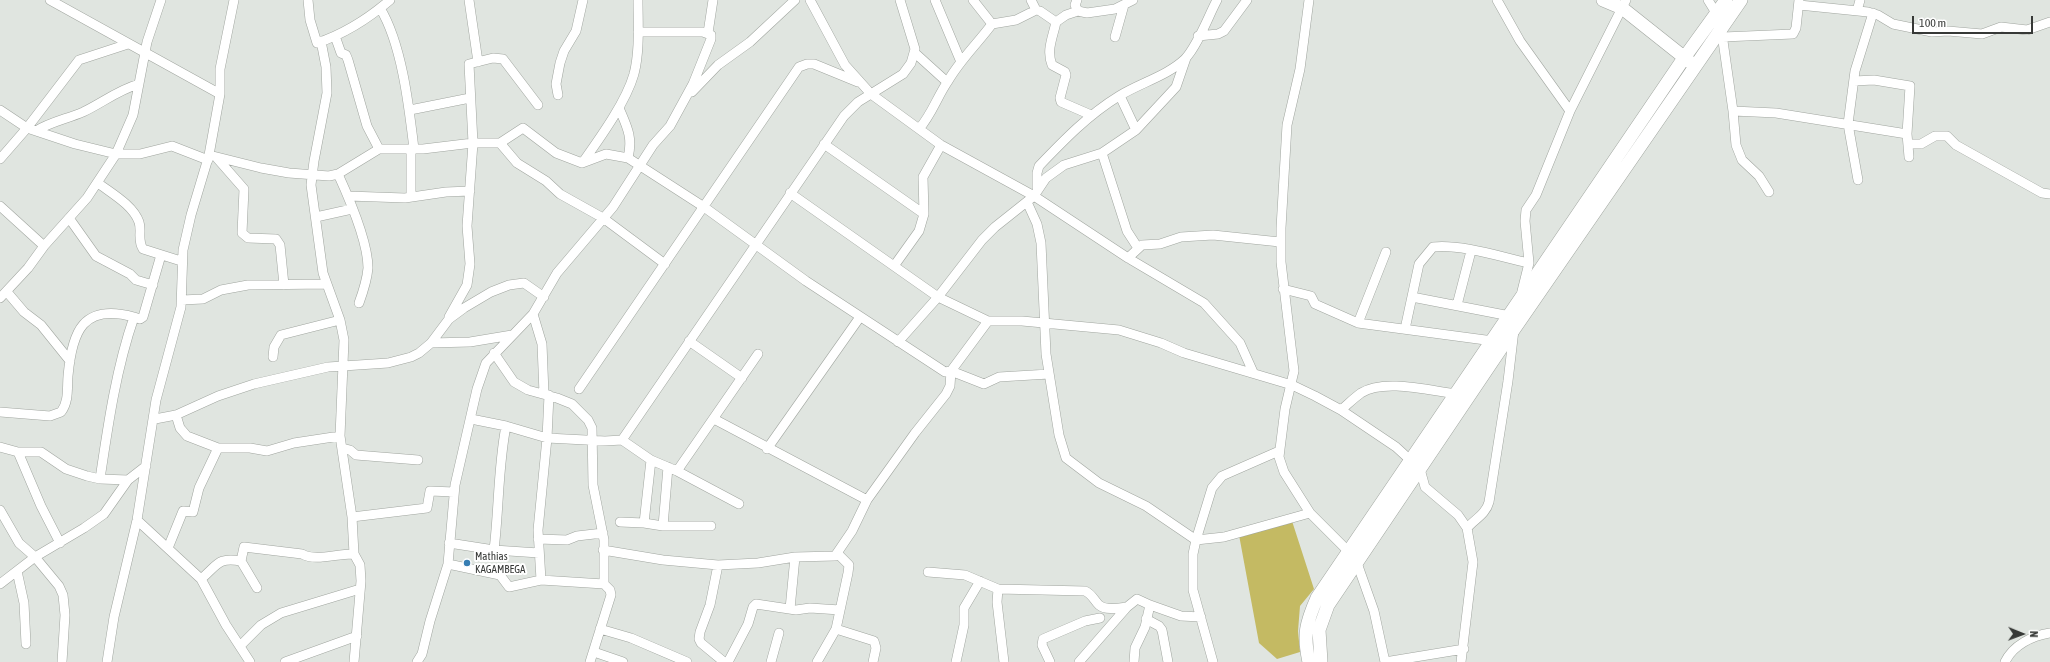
<!DOCTYPE html>
<html>
<head>
<meta charset="utf-8">
<style>
	body { margin:0 }
	#map { position:relative; width:2050px; height:662px; overflow:hidden; background:#e0e5e0; font-family:"Asap Condensed",sans-serif }
	canvas { display:block }
	.north { position:absolute; left:2002px; top:614px; width:40px; height:40px; -webkit-text-stroke:3px #fff; paint-order:stroke; rotate:91deg; font-size:11px; font-weight:700; line-height:16px; text-align:center; color:#373937 }
	.north::after { content:''; display:block; margin:auto; width:14px; height:18px; background:#373937; clip-path:polygon(50% 0,100% 100%,50% 72%,0 100%) }
	.scale { position:absolute; left:1912px; top:16px; width:121px; height:18px; box-sizing:border-box; border:2px solid #373937; border-top:0; padding-left:5px; font-size:12px; line-height:14px; white-space:nowrap; color:#373937; -webkit-text-stroke:3px #fff; paint-order:stroke }
</style>
</head>
<body>
<div id="map">
<canvas width="2050" height="662"></canvas>
<div class="north">N</div>
<div class="scale">100 m</div>
</div>
<script>
const g = document.querySelector('canvas').getContext('2d');
g.lineJoin = 'round';
function fillPath(path, color) { g.fillStyle = color; g.fill(path, 'evenodd'); }
function strokePath(path, color, width, dash) { g.strokeStyle = color; g.lineWidth = width; g.lineCap = dash ? 'butt' : 'round'; g.setLineDash(dash || []); g.stroke(path); }
function drawText(font, color, halo, rows, align = 'center') {
  g.font = font + ' "Asap Condensed",sans-serif'; g.lineWidth = 4; g.setLineDash([]); g.textBaseline = 'middle'; g.strokeStyle = halo; g.fillStyle = color; for (const [text, x, y, turn = 0] of rows) {
    g.save(); g.translate(x, y); g.rotate((+turn || 0) * Math.PI / 180); g.textAlign = isNaN(turn) ? turn : align; if (halo) g.strokeText(text, 0, 0); g.fillText(text, 0, 0); g.restore();
  }
}
const green = new Path2D(`
	M1292 521 1314 589 1300 606 1298 631 1300 652 1277 659 1259 643 1239 535Z`);
const street = new Path2D(`
	M50 0 220 94
	M308 0 310 20 317 43C344 34 369 18 390 0
	M469 0 478 62
	M810 0 845 65 871 94 941 145 1034 196 1128 258 1142 245 1160 244 1181 237 1213 235 1280 242
	M935 0 961 62
	M973 0 992 24
	M1031 0 1036 10
	M1077 0 1075 5 1078 11
	M1309 0 1300 69 1287 125 1281 228V262L1294 371 1285 409 1279 457 1284 472 1310 513 1349 552
	M1497 0 1520 41 1570 111
	M1708 0 1716 13
	M1799 5 1868 12 1878 15 1893 24 1932 32 1948 31 1982 34 2001 27 2027 30 2050 22
	M380 8C402 44 409 107 414 149
	M1857 11 1860 0
	M1056 22C1053 37 1046 50 1052 65L1065 72 1066 75 1060 98 1061 102 1091 115
	M1721 27 1733 111 1736 145 1742 160 1759 176 1769 192
	M708 33 713 0
	M335 36 341 53 346 55 348 60 367 126 379 149
	M1198 36 1218 34 1224 31 1247 0
	M1115 37 1124 5
	M1723 37 1793 34 1796 28 1799 0
	M321 41 326 67 327 93 314 161 311 185 323 273 340 320 344 340 340 436 352 517 354 554 360 565 361 581 354 662
	M915 53 947 82
	M1854 81 1874 80 1910 86 1907 134 1909 157
	M692 92 718 65 750 42 795 0
	M558 95 556 84 560 63 564 51 576 31 583 0
	M1120 96 1136 130
	M619 108C627 127 633 137 628 158
	M0 110 27 128 36 131C50 122 67 119 83 112 102 103 118 90 139 84
	M410 110 470 98
	M1733 111 1776 113 1907 134
	M919 129C932 114 937 97 948 81 960 60 978 43 992 24L1016 20 1036 10 1040 11 1056 22 1066 15 1078 11 1087 13 1115 9 1133 0
	M36 131 75 144 116 154H140L172 146 208 160
	M500 143 517 163 546 181 560 194 603 218 665 264
	M824 144 924 214
	M1908 144H1921L1935 136H1947L1956 145 2042 193 2050 194
	M209 155 261 168 289 173 329 176 338 174 379 149H423L473 143H500L523 128 556 153 582 163 606 154 628 158 704 207 806 281 945 372 951 371 984 384 999 377 1049 374
	M216 157 244 189 242 233 248 238 276 239 280 245 284 285
	M0 159 27 128 79 60 128 44
	M583 162C600 138 626 102 634 74 640 50 638 24 638 0
	M338 174C349 198 368 241 368 268 367 280 363 292 359 303
	M1858 180 1848 124 1855 71 1873 13
	M98 183C111 193 133 205 139 222 142 231 137 240 143 249L181 261
	M1037 188V173L1039 166C1064 140 1088 115 1119 96 1140 83 1167 76 1185 59 1198 45 1208 17 1217 0
	M790 193 938 297 988 321H1022L1119 330 1161 343 1184 353 1292 385 1315 396 1341 410 1396 447 1420 469 1425 487 1458 515 1467 528
	M348 196 405 198 446 192 470 191
	M411 197V149
	M1027 202 1037 224 1041 243 1046 354 1059 435 1066 458 1099 483 1146 506 1196 540 1224 537 1310 513
	M0 206 44 246
	M316 217 352 209
	M69 218 96 256 130 274 136 280 153 285
	M1138 248 1127 231 1102 153 1136 130 1176 87 1186 58
	M1128 258 1204 303 1240 343 1253 372
	M894 266 919 231 924 214 923 177 941 145
	M1283 289 1311 296 1315 304 1358 323 1386 252
	M1522 291 1529 263 1525 221 1526 210 1536 195 1570 111 1626 0
	M7 292 24 312 41 325 70 361
	M1412 297 1510 316
	M0 298 28 268 44 246 87 198 116 154 133 115 147 42 161 0
	M182 300 203 299 221 290 248 285 326 284
	M1457 305 1471 251
	M533 314 542 344 544 394
	M134 317 140 319 143 317 161 255
	M449 317 467 285 470 264 467 226 473 143 469 64 493 58 503 59 538 105
	M1358 323 1493 341
	M1405 329 1419 264 1433 247C1462 244 1501 257 1529 263
	M689 341 742 378
	M898 342 938 297 982 240 995 227 1034 196 1046 178 1064 165 1102 153
	M431 343 470 342 512 335
	M494 353 514 382 528 390 557 398 572 404 588 420 592 428 593 485 604 540V584L610 590 611 595 590 662
	M273 357 274 347 281 335 340 320
	M579 389 799 67 807 64H814L858 82
	M549 395 547 438 538 530 541 580 604 584
	M1341 410C1348 404 1354 398 1361 393 1384 378 1431 391 1457 394
	M0 412 50 416 61 412C69 402 67 388 68 376 72 331 83 303 134 317 116 369 108 425 100 479
	M176 415 180 428 187 436 218 448H250L267 451 294 443 340 436
	M155 419 176 415 218 396 254 384 328 367 388 363 411 357 419 353 431 343 449 319 464 308 491 292 509 285 524 283 544 297
	M471 419 506 426 547 438 605 441 622 440 651 460 677 471 739 504
	M714 419 867 500
	M622 440 844 116 858 102 903 74 911 63 915 49 900 0
	M0 447 18 452H41L66 469 87 476 100 479 128 480
	M342 448 350 450 356 455 418 460
	M767 449 860 317
	M18 452 41 506 60 543
	M677 471 758 354
	M0 510 19 543 35 557 59 586 63 595 65 615 62 662
	M352 517 427 508 430 491 454 492
	M137 520 201 579 226 625 250 662
	M620 522 644 523 651 460
	M644 523 663 526H711
	M663 526 668 467
	M538 539 567 540 577 536 603 533
	M449 543 494 550C499 509 498 467 506 426
	M168 548 183 511 193 512 199 488 218 448
	M494 550 539 553
	M603 550 663 560 718 565 758 563 795 557 835 556 852 531 867 500 915 433 946 394 950 386 951 371 988 321
	M241 561 244 547 302 554C316 562 338 553 354 554
	M1357 563 1374 611 1385 662
	M448 564 500 575 509 587 541 580
	M718 565 710 605 700 632 699 639 701 643 724 662
	M17 571 24 603 26 644
	M928 572 965 575 998 589 1085 591C1092 594 1094 600 1099 605 1106 611 1119 608 1127 607
	M201 579C218 565 217 557 241 561L257 588
	M0 584 35 557 84 528 104 514 128 480 146 466
	M998 589 997 602 1004 662
	M790 609 795 557
	M1146 619 1159 626 1162 630 1168 662
	M600 629 631 638 687 662
	M836 629 874 641 876 648 873 662
	M240 646 261 625 281 613 360 589
	M594 652 623 662
	M107 662 114 617 137 520 156 400 181 307 183 250 191 215 209 155 220 94V69L234 0
	M285 662 357 636
	M417 662 422 654 430 621 448 564 455 485 477 389 486 363 533 314 557 273 613 207 653 145 670 126 693 84 711 39V35L703 32H638
	M728 662 748 624 753 607 756 604 796 610 810 608 840 610
	M771 662 779 633
	M817 662 836 629 848 573 849 565 837 553
	M956 662 964 625V608L980 581
	M1050 662 1042 645 1043 639 1085 621 1100 618
	M1079 662 1127 607 1137 599 1150 605 1181 616 1201 617
	M1134 662 1135 648 1145 627 1150 605
	M1213 662 1193 590V554L1196 540 1212 488 1222 476 1279 451
	M1385 662 1464 649
	M1461 662 1473 562 1467 528C1475 519 1486 514 1489 502L1508 381 1514 330
	M2005 662C2013 645 2032 636 2050 633`);
const secondary = new Path2D(`
	M1603 0 1622 8 1690 62
	M1309 662C1303 635 1306 623 1317 598L1684 58 1726 0
	M1321 662 1319 630 1328 605 1514 329 1741 0`);
const markers = [
	[467,563,4,"#377eb3"]
];
const poiNames = [
	["Mathias",475,557],
	["KAGAMBEGA",475,570]
];
fillPath(green, '#c4ba63');
strokePath(street, '#a0a59f', 10);
strokePath(secondary, '#a0a59f', 14);
strokePath(street, '#fff', 9);
strokePath(secondary, '#fff', 13);
for (const [x, y, r, color] of markers) { const dot = new Path2D(); dot.arc(x, y, r, 0, 2 * Math.PI); g.fillStyle = color; g.fill(dot); strokePath(dot, '#fff', 1.5); }
drawText('11px', '#373937', '#fff', poiNames, 'left');
</script>
</body>
</html>
